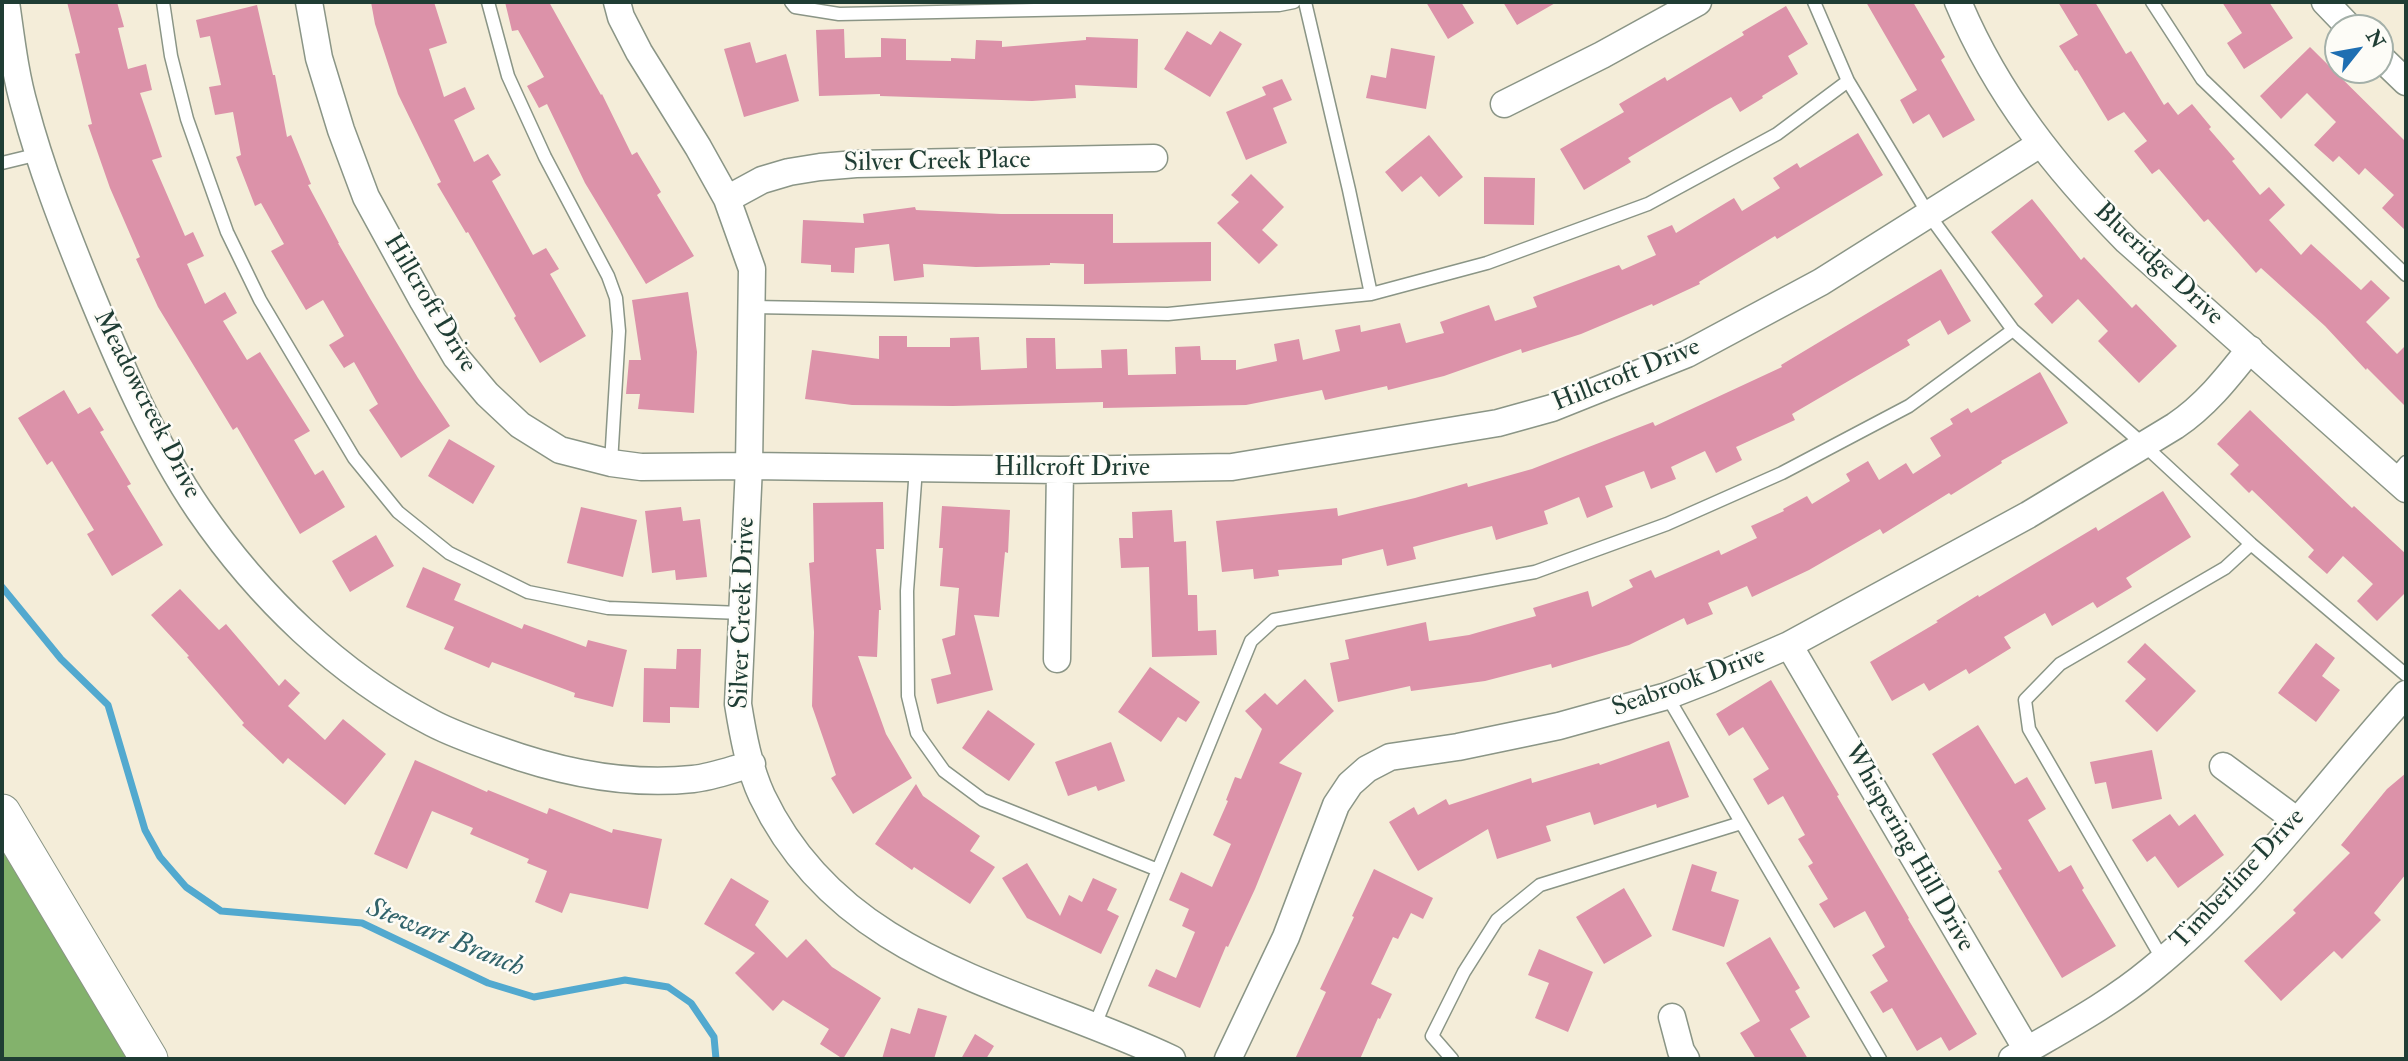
<!DOCTYPE html>
<html>
<head>
<meta charset="utf-8">
<style>
	body { margin:0 }
	#map { position:relative; width:2408px; height:1061px; overflow:hidden; background:#f4edd9; font-family:"IM FELL Double Pica",serif }
	canvas { display:block }
	.frame { position:absolute; inset:0; border:4px solid #1f3d34; pointer-events:none }
	.north { position:absolute; left:2324px; top:14px; width:70px; height:70px; box-sizing:border-box; background:#fdfcf7; border:2px solid #a4b0a9; border-radius:50%; rotate:59deg; font-size:19px; font-weight:700; line-height:28px; text-align:center; color:#1f3d34 }
	.north::after { content:''; display:block; margin:auto; width:24px; height:32px; background:#1f6fb2; clip-path:polygon(50% 0,100% 100%,50% 72%,0 100%) }
</style>
</head>
<body>
<div id="map">
<canvas width="2408" height="1061"></canvas>
<div class="frame"></div>
<div class="north">N</div>
</div>
<script>
const g = document.querySelector('canvas').getContext('2d');
g.lineJoin = 'round';
function fillPath(path, color) { g.fillStyle = color; g.fill(path, 'evenodd'); }
function strokePath(path, color, width, dash) { g.strokeStyle = color; g.lineWidth = width; g.lineCap = dash ? 'butt' : 'round'; g.setLineDash(dash || []); g.stroke(path); }
function drawText(font, color, halo, rows, align = 'center') {
  g.font = font + ' "IM FELL Double Pica",serif'; g.lineWidth = 5; g.setLineDash([]); g.textBaseline = 'middle'; g.strokeStyle = halo; g.fillStyle = color; for (const [text, x, y, turn = 0] of rows) {
    g.save(); g.translate(x, y); g.rotate((+turn || 0) * Math.PI / 180); g.textAlign = isNaN(turn) ? turn : align; if (halo) g.strokeText(text, 0, 0); g.fillText(text, 0, 0); g.restore();
  }
}
const forest = new Path2D(`
	M2 849 129 1059H2Z`);
const stream = new Path2D(`
	M2 587 61 659 108 705 145 830 160 857 186 887 221 911 362 923 488 983 534 997 625 980 668 987 691 1003 714 1037 716 1059`);
const building = new Path2D(`
	M67 2H117L124 27 118 28 128 69 146 64 152 90 140 93 162 157 152 160 185 236 193 232 204 256 187 264 205 304 225 292 237 313 223 321 247 360 260 352 310 431 294 440 315 475 323 470 345 507 300 534 237 427 233 430 158 307 136 259 140 257 110 188 88 125 92 124 75 54 80 53Z
	M371 2H434L447 43 429 49 444 97 465 87 475 109 454 120 474 162 488 154 501 175 492 181 533 255 546 248 559 269 550 274 586 336 540 363 514 318 516 316 468 232 466 233 437 184 441 182 398 94 375 24Z
	M505 2H549L601 95 602 94 632 155 637 152 661 192 657 195 694 256 646 284 585 183 547 104 539 108 527 86 544 77 518 30 512 31Z
	M1426 2H1461L1474 23 1448 39Z
	M1503 2H1557L1517 25Z
	M1866 2H1913L1945 57 1941 60 1975 120 1943 138 1929 114 1913 124 1900 100 1917 90Z
	M2058 2H2095L2126 54 2131 51 2164 105 2168 102 2178 115 2192 104 2211 127 2209 129 2235 159 2232 161 2260 195 2269 187 2285 205 2269 220 2301 255 2311 244 2361 290 2371 280 2390 298 2366 322 2397 354 2406 345V407L2367 368 2366 370 2325 326 2261 268 2256 273 2208 219 2204 222 2159 169 2152 174 2134 151 2147 141 2124 112 2108 121 2077 70 2075 71 2059 46 2078 35Z
	M2222 2H2269L2293 38 2244 69 2227 43 2242 33Z
	M257 5 273 75H275L287 137 291 135 311 184 308 185 339 243H338L371 300 418 378 450 426 401 458 369 410 378 404 354 362 344 368 329 345 344 336 323 300 306 310 271 251 284 244 261 203 255 206 236 157 241 155 233 112 215 115 209 87 221 85 210 36 200 38 196 20Z
	M1786 6 1808 44 1788 56 1798 74 1762 96 1763 98 1740 112 1731 97 1715 106 1628 158 1631 162 1584 190 1560 149 1624 112 1619 104 1665 77 1667 81 1744 35 1742 32Z
	M844 29 845 58 881 57V38L906 39V60L951 61V58L975 59 976 40 1002 41V47L1086 40V37L1138 39 1137 88 1075 85 1076 98 1032 101 880 96V94L819 96 816 30Z
	M1187 31 1211 45 1220 31 1242 44 1210 97 1164 69Z
	M750 42 756 63 786 54 799 101 744 117 724 49Z
	M2310 47 2406 142V231L2382 208 2394 195 2365 168 2359 175 2339 156 2333 162 2314 145 2336 122 2307 93 2281 119 2260 96Z
	M1391 48 1435 56 1426 109 1366 98 1371 75 1386 78Z
	M1282 79 1292 100 1273 108 1287 143 1246 160 1226 112 1266 95 1262 87Z
	M1858 133 1883 175 1777 239 1775 236 1699 282 1700 284 1653 306 1652 304 1581 334 1522 353 1521 349 1444 376 1388 390 1387 386 1325 400 1322 390 1246 405 1103 408V402L953 406 852 405 805 399 812 350 879 359V336H907V347H950V338L979 337 981 370 1027 368 1026 338H1055L1056 369 1102 368 1101 350 1127 349 1128 375 1176 374 1175 347 1200 346 1201 360H1236V370L1277 361 1274 344 1299 339 1303 360 1340 351 1335 330 1360 325 1361 332 1400 323 1406 343 1444 333 1440 322 1489 305 1495 321 1537 307 1533 297 1619 265 1622 270 1656 255 1647 236 1672 225 1676 233 1734 198 1742 211 1780 188 1773 178 1797 163 1800 168Z
	M1429 135 1463 177 1439 197 1421 176 1402 192 1385 172Z
	M1251 174 1284 207 1262 230 1278 245 1259 264 1217 223 1239 202 1231 195Z
	M1484 177 1535 178 1534 225 1484 224Z
	M2032 199 2081 260 2084 257 2132 308 2136 304 2177 346 2139 383 2098 341 2108 331 2078 299 2052 324 2034 304 2043 296 1991 232Z
	M915 207 916 210 1001 214H1113V243L1211 242V281L1084 284V264L1050 263V265L976 267 923 264 924 277 894 281 889 244 855 248 854 273 831 272V265L801 263 803 220 864 223 863 214Z
	M1941 269 1971 321 1948 335 1940 320 1907 340 1910 345 1792 414 1795 420 1736 447 1742 460 1716 473 1705 451 1671 467 1676 479 1651 489 1644 471 1605 486 1613 507 1587 518 1579 497 1544 511 1548 524 1496 540 1492 526 1413 547 1416 559 1387 566 1383 549 1342 559V565L1278 570 1279 576 1254 579 1253 569 1222 572 1216 521 1337 508 1338 516 1415 498 1467 483 1468 487 1532 469 1653 422 1655 426 1782 367 1781 365Z
	M688 292 697 352 694 413 638 409 640 394H626L629 360H641L632 300Z
	M2040 372 2068 423 2001 461 2002 463 1951 495 1949 493 1883 534 1880 529 1809 570 1752 597 1747 586 1708 603 1713 614 1687 625 1684 618 1629 645 1552 668 1551 664 1485 681 1411 691 1410 686 1338 702 1330 663 1349 659 1345 640 1426 622 1429 641 1469 635 1536 616 1533 608 1588 591 1592 607 1633 587 1629 580 1651 570 1655 578 1719 550 1721 555 1757 538 1751 526 1784 511 1783 509 1807 496 1812 504 1850 481 1846 474 1868 461 1879 480 1906 463 1913 474 1941 456 1930 438 1953 424 1950 419 1968 408 1971 413Z
	M64 390 78 414 90 407 104 430 100 432 131 484 127 486 163 545 112 576 87 534 94 530 52 461 47 465 18 418Z
	M2250 410 2352 508 2354 506 2406 554V592L2377 621 2357 601 2373 584 2343 556 2327 574 2308 557 2314 550 2252 490 2249 493 2230 474 2239 465 2217 444Z
	M449 439 495 466 473 504 428 476Z
	M2163 491 2191 537 2126 578 2132 587 2097 608 2093 602 2052 626 2045 613 2004 637 2011 648 1969 674 1966 669 1929 691 1924 683 1892 701 1870 662 1938 622 1936 621 1978 595 1979 597 2096 527 2098 531Z
	M883 502 884 549H876L881 610H879L877 657 858 656 886 734 912 778 853 814 831 778 836 775 812 706 814 632 809 563 814 562 813 503Z
	M942 506 1010 510 1008 553 1005 552 999 617 974 615 993 690 937 704 931 679 951 674 942 639 955 635 959 588 940 586 943 548H939Z
	M581 507 637 520 623 577 567 563Z
	M681 507 683 521 700 519 707 577 676 580 675 570 652 573 645 511Z
	M1172 510 1174 542 1186 541 1188 595H1197L1198 631 1216 630 1217 655 1152 657 1149 567 1121 568 1119 538H1133L1132 512Z
	M376 535 394 566 350 592 332 561Z
	M423 567 461 584 454 600 522 629 524 624 586 647 588 640 627 650 613 707 574 697 575 693 492 662 489 668 444 649 454 627 406 607Z
	M180 589 219 630 226 624 279 686 285 679 300 693 288 706 325 740 343 719 386 754 345 805 288 758 283 764 242 725 244 723 187 657 189 656 151 615Z
	M2145 643 2196 691 2157 732 2125 701 2146 679 2127 662Z
	M2316 643 2335 658 2322 676 2340 690 2316 722 2278 693Z
	M677 649H701L699 708 670 707V723L643 722 644 668 676 669Z
	M1150 667 1200 702 1186 722 1178 717 1161 742 1118 712Z
	M1305 679 1334 711 1279 763 1302 773 1255 889 1228 947 1226 946 1200 1008 1148 986 1156 969 1176 978 1195 932 1182 926 1189 909 1169 900 1181 872 1212 887 1231 844 1213 835 1228 801 1226 800 1235 777 1241 779 1262 729 1245 711 1265 693 1277 705Z
	M1771 680 1839 795 1837 796 1909 918 1908 919 1977 1034 1949 1051 1941 1037 1917 1051 1892 1008 1883 1013 1870 992 1888 981 1872 955 1885 947 1865 911 1834 928 1819 904 1828 899 1808 866 1813 863 1798 839 1805 835 1783 796 1768 805 1753 779 1769 769 1743 727 1729 736 1716 714Z
	M988 710 1035 744 1009 781 962 748Z
	M1978 725 2015 784 2027 777 2046 809 2028 820 2059 872 2071 865 2084 888 2082 890 2116 946 2062 978 1998 871 2002 869 1932 754Z
	M1669 741 1689 797 1657 808 1656 804 1594 825 1590 812 1546 826 1551 841 1497 859 1488 829 1418 871 1389 822 1414 807 1418 815 1446 799 1449 805 1531 778 1532 783 1599 763 1600 765Z
	M1111 742 1125 781 1098 791 1096 786 1068 796 1055 762Z
	M2152 750 2162 799 2112 809 2106 782 2095 784 2090 762Z
	M415 760 487 792 488 790 547 814 549 808 612 833 613 829 662 839 648 909 570 893 562 913 535 902 547 871 527 863 529 859 470 834 473 828 432 811 407 869 374 854Z
	M2406 773V874L2374 913 2381 920 2342 959 2334 951 2281 1001 2244 961 2296 913 2293 910 2350 853 2341 845 2387 789Z
	M916 784 923 796 980 836 970 851 995 867 970 904 914 867 912 870 875 844Z
	M2170 814 2179 826 2195 814 2224 855 2178 888 2155 856 2147 862 2132 840Z
	M1027 863 1060 916 1069 895 1082 902 1093 878 1117 889 1107 910 1119 916 1101 954 1027 918 1002 878Z
	M1692 864 1717 872 1711 891 1739 900 1724 947 1672 930Z
	M1374 869 1433 898 1423 919 1411 913 1398 939 1393 937 1371 984 1392 994 1380 1019 1378 1018 1360 1059H1295L1326 992 1320 989 1354 917 1352 916Z
	M731 878 769 901 755 925 787 958 806 939 832 967 881 998 843 1059 820 1044 829 1029 783 1000 773 1011 735 973 755 953 704 924Z
	M1624 888 1652 936 1604 964 1576 917Z
	M1770 937 1800 988 1795 991 1810 1017 1790 1029 1808 1059H1756L1740 1033 1760 1021 1726 963Z
	M1539 949 1593 972 1568 1032 1535 1018 1549 983 1528 975Z
	M918 1008 947 1016 934 1059H882L891 1028 910 1034Z
	M975 1034 994 1046 986 1059H961Z`);
const lane = new Path2D(`
	M163 2 171 56 187 119 227 232 260 300 354 458 398 512 449 553 528 592 608 608 742 613
	M488 2 508 76 545 157 608 276 616 298 619 331 611 463
	M791 2 795 7 839 14 1279 5 1294 2
	M1305 2 1349 190 1371 294
	M1814 2 1848 81 1929 215 2013 330 2144 445 2251 544 2406 675
	M2152 2 2202 79 2406 275
	M2 163 39 154
	M752 307 1168 314 1371 294 1487 263 1648 204 1777 134 1848 81
	M916 468 907 591 908 696 917 733 944 771 983 800 1158 870
	M2393 477 2406 462
	M1667 696 1880 1059
	M2163 960 2029 729 2025 700 2060 664 2225 568 2251 544
	M1095 1025 1251 641 1274 620 1535 572 1667 524 1782 473 1909 406 2013 330
	M1452 1059 1432 1036 1464 972 1497 920 1540 885 1741 823`);
const street = new Path2D(`
	M6 2C11 37 15 74 25 108 41 168 64 227 87 284 117 358 154 444 199 510 258 596 338 674 432 723 453 734 476 742 499 750 560 772 628 786 693 779 713 777 733 769 752 764
	M309 2 319 58 341 130 366 197 423 301 456 357 487 394 520 425 560 450 611 463 641 467 749 466 1060 470 1232 467 1498 423 1552 408 1687 354 1821 282 2040 144
	M617 2 621 17 639 52 698 147 727 199 752 269 749 466 738 704C743 735 749 768 762 796 842 964 1021 987 1172 1059
	M1958 2C1997 95 2057 170 2127 241L2406 489
	M2325 2 2350 28
	M2380 57 2406 82
	M1504 104 1602 55 1698 2
	M727 199 762 180 789 172 820 167 856 164 1154 158
	M1789 645 2027 1050
	M1057 659 1060 470
	M2223 766 2296 820
	M1672 1017 1681 1051 1686 1059
	M1228 1059 1286 937 1336 805 1350 784 1367 769 1390 757 1458 747 1559 726 1667 696 1711 679 1789 645 2028 515 2175 426C2206 405 2227 378 2250 349
	M2012 1059C2059 1031 2109 1005 2151 970 2249 891 2322 787 2406 694`);
const secondary = new Path2D(`
	M2 813 149 1059`);
const streetNames = [
	["Silver Creek Place",937,163,-1],
	["Blueridge Drive",2158,265,43],
	["Hillcroft Drive",429,304,59],
	["Hillcroft Drive",1627,376,-22],
	["Meadowcreek Drive",146,405,63],
	["Hillcroft Drive",1072,469],
	["Silver Creek Drive",744,613,-88],
	["Seabrook Drive",1689,683,-20],
	["Whispering Hill Drive",1908,848,60],
	["Timberline Drive",2239,880,-47]
];
const waterNames = [
	["Stewart Branch",445,939,22]
];
fillPath(forest, '#83b26c');
strokePath(stream, '#52a9cf', 7);
fillPath(building, '#dc92a9');
strokePath(lane, '#8a9586', 15);
strokePath(street, '#8a9586', 29);
strokePath(secondary, '#8a9586', 39);
strokePath(lane, '#fff', 12);
strokePath(street, '#fff', 26);
strokePath(secondary, '#fff', 37);
drawText('26px', '#1f3d34', '#fdfcf7', streetNames);
drawText('italic 28px', '#31636a', '#fdfcf7', waterNames);
</script>
</body>
</html>
